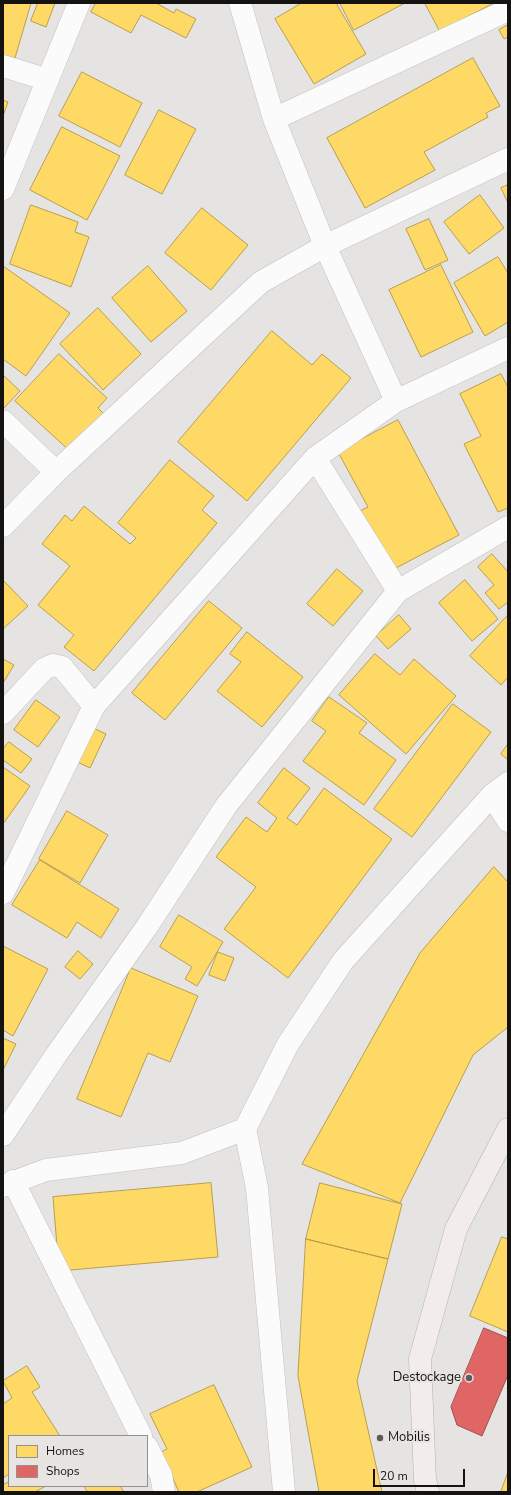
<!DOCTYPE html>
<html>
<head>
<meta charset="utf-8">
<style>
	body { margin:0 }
	#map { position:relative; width:511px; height:1495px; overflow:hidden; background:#e6e4e2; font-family:"Nunito Sans",sans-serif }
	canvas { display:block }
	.frame { position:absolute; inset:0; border:4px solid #141312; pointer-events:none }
	.legend { position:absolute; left:8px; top:1435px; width:140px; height:52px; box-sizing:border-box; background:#e7e4e1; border:1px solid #93908e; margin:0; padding:5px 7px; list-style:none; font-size:12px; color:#141312 }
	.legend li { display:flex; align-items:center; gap:8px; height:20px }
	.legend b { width:20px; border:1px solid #93908e }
	.scale { position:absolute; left:373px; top:1469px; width:92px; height:18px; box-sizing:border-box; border:2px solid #141312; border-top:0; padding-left:5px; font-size:12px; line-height:14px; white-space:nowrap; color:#141312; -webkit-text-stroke:3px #e7e4e1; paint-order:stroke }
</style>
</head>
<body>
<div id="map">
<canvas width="511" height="1495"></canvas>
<div class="frame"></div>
<ul class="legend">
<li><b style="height:11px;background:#ffd966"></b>Homes</li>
<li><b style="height:11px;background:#e06666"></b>Shops</li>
</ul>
<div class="scale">20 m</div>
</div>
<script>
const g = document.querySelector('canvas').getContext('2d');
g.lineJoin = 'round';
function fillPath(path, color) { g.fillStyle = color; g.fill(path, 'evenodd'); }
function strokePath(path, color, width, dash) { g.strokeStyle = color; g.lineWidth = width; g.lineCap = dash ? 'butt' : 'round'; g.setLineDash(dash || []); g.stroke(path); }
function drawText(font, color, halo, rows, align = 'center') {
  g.font = font + ' "Nunito Sans",sans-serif'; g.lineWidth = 4; g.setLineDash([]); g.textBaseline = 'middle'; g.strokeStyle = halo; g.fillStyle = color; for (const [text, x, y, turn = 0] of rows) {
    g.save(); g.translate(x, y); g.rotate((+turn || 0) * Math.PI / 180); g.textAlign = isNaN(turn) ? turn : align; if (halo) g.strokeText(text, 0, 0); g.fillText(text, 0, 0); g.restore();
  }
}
const homes = new Path2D(`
	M3 3H31L15 58 3 55Z
	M38 3H55L46 27 31 21Z
	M96 3H156L174 13 176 9 196 19 186 38 141 15 131 33 91 12Z
	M302 3H336L366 54 314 84 275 19Z
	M340 3H405L354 30Z
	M425 3H494L440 31Z
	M508 25V37L504 39 499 30Z
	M473 58 500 106 486 113 488 117 424 152 435 170 365 208 327 138Z
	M82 72 142 103 120 147 59 116Z
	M3 100 8 102 3 116Z
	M159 110 196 129 162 194 125 175Z
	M62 127 120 156 87 220 30 190Z
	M508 185V203L501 188Z
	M480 195 504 228 469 254 444 222Z
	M31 205 78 222 75 232 89 237 71 287 10 264Z
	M202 208 248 245 211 290 165 253Z
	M429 219 448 260 425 270 406 229Z
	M498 257 508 273V322L485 336 454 283Z
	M441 265 473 332 421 357 389 290Z
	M3 266 70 313 26 376 3 359Z
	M148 266 187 311 151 342 112 298Z
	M98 308 141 354 103 390 60 344Z
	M272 331 312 365 322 354 351 378 247 501 178 442Z
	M59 354 107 398 98 408 105 415 71 452 15 401Z
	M501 374 508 387V508L498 512 464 444 481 436 460 394Z
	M3 375 20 391 3 409Z
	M398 420 459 535 392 570 360 511 368 507 338 452Z
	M170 460 214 496 202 510 217 523 94 671 64 647 74 635 38 605 70 566 42 544 65 515 72 521 84 506 130 544 136 538 118 523Z
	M492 554 508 572V602L499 609 485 593 494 585 478 567Z
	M337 569 363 591 333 626 307 604Z
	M3 580 28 606 3 629Z
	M465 580 498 619 472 641 439 603Z
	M209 601 242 628 165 720 132 693Z
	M399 615 411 629 388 649 376 636Z
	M508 615V677L501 685 470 656Z
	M247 632 303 677 262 727 217 691 241 662 230 654Z
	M375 654 400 675 414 659 456 696 406 754 339 695Z
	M3 659 14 665 3 683Z
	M329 697 367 723 359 733 396 760 364 805 303 761 326 731 312 721Z
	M36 700 60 717 38 747 14 730Z
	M453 704 491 732 412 837 374 809Z
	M89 726 106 734 90 768 73 760Z
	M9 742 32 759 21 773 3 760V749Z
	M508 744V760L501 754Z
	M3 767 30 786 3 824Z
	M284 768 310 788 287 818 297 825 324 788 392 839 288 978 224 929 256 887 216 857 246 817 267 832 277 818 258 803Z
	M67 811 108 835 80 883 39 859Z
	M40 860 119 909 101 938 77 922 67 938 12 905Z
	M494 867 508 882V1027L473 1055 400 1203 302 1164 420 953Z
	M179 915 223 942 197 986 185 979 192 967 160 947Z
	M3 946 48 969 13 1036 3 1030Z
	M78 951 93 964 80 979 65 967Z
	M218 952 234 958 225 981 209 975Z
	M131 968 198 996 170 1062 148 1053 121 1117 77 1099Z
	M3 1038 16 1044 3 1070Z
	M211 1183 218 1257 59 1271 53 1197Z
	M320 1183 402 1204 388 1259 306 1239Z
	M502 1237 508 1239V1332L470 1316Z
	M306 1239 388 1259 357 1381 382 1492H319L298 1376Z
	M27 1366 40 1387 32 1392 60 1436H9V1474L3 1478V1404L12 1398 3 1381Z
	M214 1385 252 1467 197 1492H179L161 1452 167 1449 150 1414Z
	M508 1472V1492H501Z
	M9 1482V1486H46L35 1492H3V1485Z
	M84 1486H120L124 1492H88Z`);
const shops = new Path2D(`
	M484 1328 508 1338V1375L482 1436 457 1425 451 1407Z`);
const minor = new Path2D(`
	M240 3 274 119 325 246 396 401
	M3 66 48 80
	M274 119 508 10
	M3 189 79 3
	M3 421 56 472
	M315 458 398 591
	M3 526 56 472 261 282 325 246 508 159
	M3 713 44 669 53 665 62 667 94 706
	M492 795 508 821
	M3 893 94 706 315 458 396 401 508 348
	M245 1129 257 1188 284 1492
	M3 1135 56 1055 146 928 226 806 398 591 508 527
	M13 1181 141 1436
	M3 1186 46 1170 182 1153 245 1129 288 1044 343 961 492 795 508 783
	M147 1447 161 1475 164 1492`);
const major = new Path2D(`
	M428 1492 425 1480 420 1359 456 1229 508 1129`);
const markers = [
	[469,1378,4,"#5e5c5b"],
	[380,1438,4,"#5e5c5b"]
];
const poiNames = [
	["Destockage",461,1378],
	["Mobilis",388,1438,"left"]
];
fillPath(homes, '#ffd966');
strokePath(homes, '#b89e4d', 1);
fillPath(shops, '#e06666');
strokePath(shops, '#a34d4d', 1);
strokePath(minor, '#c1c0bf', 23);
strokePath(major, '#b8adac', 23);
strokePath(minor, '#fbfbfb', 22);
strokePath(major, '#f3eced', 22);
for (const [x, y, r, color] of markers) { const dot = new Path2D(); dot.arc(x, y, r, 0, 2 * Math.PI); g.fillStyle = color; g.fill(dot); strokePath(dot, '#e7e4e1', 1.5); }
drawText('13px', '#141312', '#e7e4e1', poiNames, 'right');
</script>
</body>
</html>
